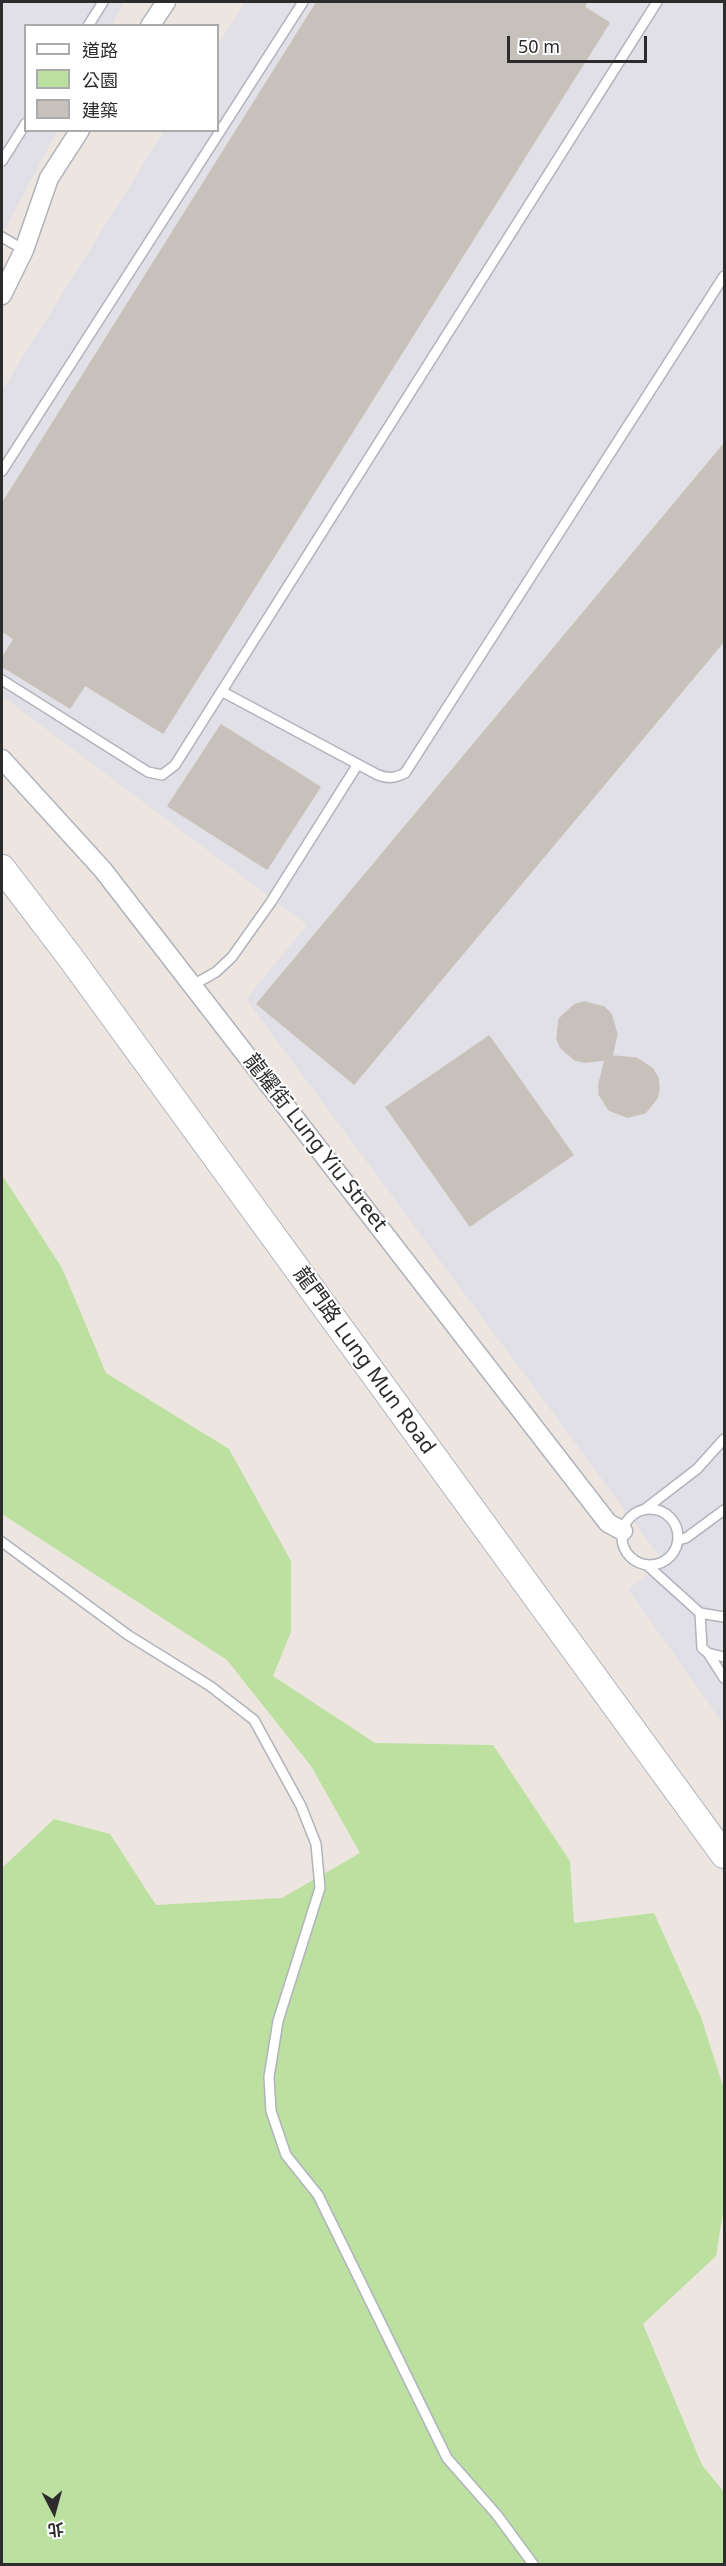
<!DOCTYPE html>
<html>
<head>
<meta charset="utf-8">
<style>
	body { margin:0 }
	#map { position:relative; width:726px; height:2566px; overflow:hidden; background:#ede6e0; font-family:"Noto Sans","Noto Sans TC",sans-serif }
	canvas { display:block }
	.frame { position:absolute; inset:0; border:3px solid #2c2c2c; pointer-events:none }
	.legend { position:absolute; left:24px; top:24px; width:195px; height:108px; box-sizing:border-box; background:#fff; border:2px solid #ababab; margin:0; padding:8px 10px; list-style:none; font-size:18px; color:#2c2c2c }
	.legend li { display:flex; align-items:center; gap:12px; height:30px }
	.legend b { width:30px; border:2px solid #ababab }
	.north { position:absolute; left:24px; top:2482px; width:60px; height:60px; -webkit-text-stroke:4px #fff; paint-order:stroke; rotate:174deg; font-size:16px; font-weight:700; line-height:24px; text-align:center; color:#2c2c2c }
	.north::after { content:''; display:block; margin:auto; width:21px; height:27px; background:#2c2c2c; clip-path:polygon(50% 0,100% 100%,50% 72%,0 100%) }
	.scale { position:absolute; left:507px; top:36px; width:140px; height:27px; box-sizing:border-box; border:3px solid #2c2c2c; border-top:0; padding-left:8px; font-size:18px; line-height:21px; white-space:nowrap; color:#2c2c2c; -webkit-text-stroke:4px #fff; paint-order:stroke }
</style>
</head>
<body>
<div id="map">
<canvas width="726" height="2566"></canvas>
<div class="frame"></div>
<ul class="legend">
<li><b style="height:8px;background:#fff"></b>道路</li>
<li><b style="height:16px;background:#bce0a0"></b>公園</li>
<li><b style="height:16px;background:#c6c1bb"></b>建築</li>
</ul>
<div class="north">北</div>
<div class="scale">50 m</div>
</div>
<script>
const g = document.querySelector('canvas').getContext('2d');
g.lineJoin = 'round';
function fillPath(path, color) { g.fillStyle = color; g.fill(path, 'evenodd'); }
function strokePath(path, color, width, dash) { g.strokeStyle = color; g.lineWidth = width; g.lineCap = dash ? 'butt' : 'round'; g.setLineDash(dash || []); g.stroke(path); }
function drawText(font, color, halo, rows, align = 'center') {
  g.font = font + ' "Noto Sans","Noto Sans TC",sans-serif'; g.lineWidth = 4.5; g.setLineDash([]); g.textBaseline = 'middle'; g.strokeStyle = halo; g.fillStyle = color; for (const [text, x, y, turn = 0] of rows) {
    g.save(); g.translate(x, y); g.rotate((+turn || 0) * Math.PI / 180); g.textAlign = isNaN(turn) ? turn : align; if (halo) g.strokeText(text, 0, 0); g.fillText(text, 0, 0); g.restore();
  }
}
const industrial = new Path2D(`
	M2 2H124L112 25 26 26V130L57 131 2 235Z
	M245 2H724V1725L628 1589 665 1564 246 999 307 925 2 696V390L164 131 218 130V45Z`);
const green = new Path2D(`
	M2 1175 62 1268 106 1373 229 1449 291 1561V1632L273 1676 375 1743 493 1745 570 1861 574 1923 654 1913 701 2017 724 2089V2206L716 2256 643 2324 702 2465 724 2492V2564H2V1868L54 1819 110 1834 156 1905 282 1898 360 1853 311 1766 227 1660 2 1514Z`);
const building = new Path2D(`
	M317 2H587L584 7 609 23 163 733 85 685 70 708 2 666V659L14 639 2 631V504Z
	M724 444V641L354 1084 257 1004Z
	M221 725 320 787 267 869 168 806Z
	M584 1002 604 1007 611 1014 617 1034 612 1056 636 1058 653 1069 658 1078 659 1089 657 1098 645 1113 627 1117 609 1110 599 1094V1084L605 1060 585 1062 575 1060 561 1048 557 1039 559 1019 574 1005Z
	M489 1036 573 1155 470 1226 386 1107Z`);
const lane = new Path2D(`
	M88 26 103 2
	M2 161 26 123
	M2 237 24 250
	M2 471 303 2
	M2 680 148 772 162 775 175 765 657 2
	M223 692 378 775C389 779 395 778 405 773L724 276
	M193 985 216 972 232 957 271 902 358 764
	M622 1537a28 28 0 1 1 56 0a28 28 0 1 1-56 0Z
	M645 1509 697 1469 724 1439
	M678 1540 686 1538 724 1510
	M2 1542 128 1635 210 1686 254 1720 301 1806 316 1844 320 1888 278 2021 269 2077 271 2111 286 2155 318 2195 447 2458 497 2515 533 2564
	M648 1566 700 1613 724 1617
	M700 1613 702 1648 708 1653 724 1657
	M708 1653 724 1678`);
const street = new Path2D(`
	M150 26 166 2
	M2 295 24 250 49 178 80 130
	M2 759 103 870 608 1523 623 1531`);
const secondary = new Path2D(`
	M2 868 70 957 724 1855`);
const streetNames = [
	["龍耀街 Lung Yiu Street",315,1143,52],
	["龍門路 Lung Mun Road",364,1361,54]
];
fillPath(industrial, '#e1e0e6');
fillPath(green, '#bce0a0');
fillPath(building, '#c6c1bb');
strokePath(building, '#c9c2b9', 1.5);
strokePath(lane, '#b0b3bc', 12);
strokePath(street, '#b0b3bc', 21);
strokePath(secondary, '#b0b3bc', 28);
strokePath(lane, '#fff', 9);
strokePath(street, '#fff', 18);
strokePath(secondary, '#fff', 26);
drawText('21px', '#2c2c2c', '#fff', streetNames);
</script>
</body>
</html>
